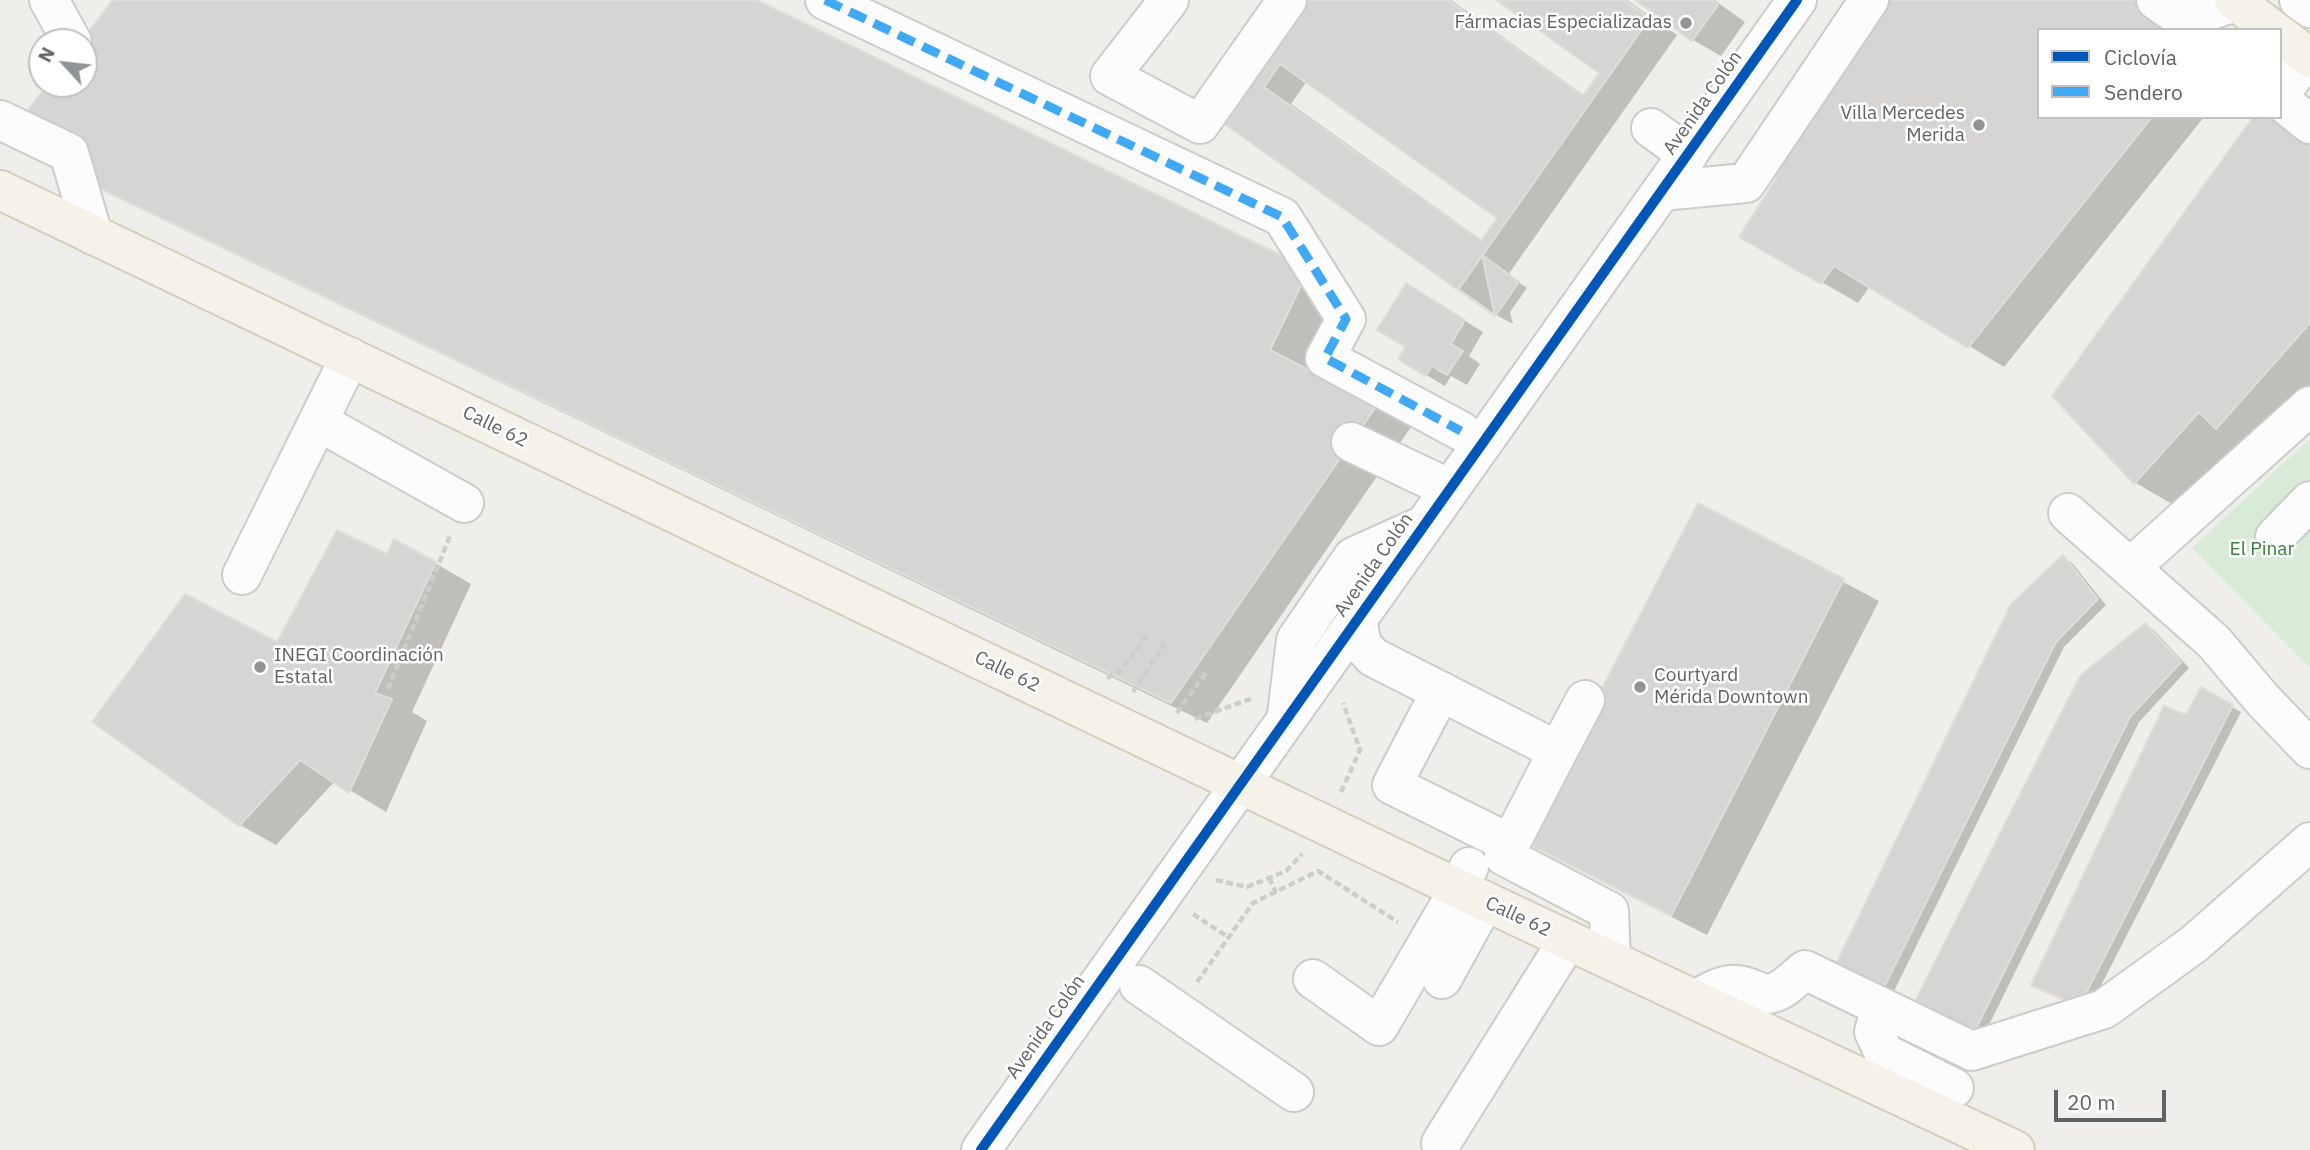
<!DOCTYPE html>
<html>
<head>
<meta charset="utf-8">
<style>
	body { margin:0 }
	#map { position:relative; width:2310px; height:1150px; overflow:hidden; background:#efeeea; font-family:"IBM Plex Sans",sans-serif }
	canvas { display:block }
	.legend { position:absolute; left:2037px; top:28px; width:245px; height:91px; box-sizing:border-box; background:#fff; border:2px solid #bfc1c3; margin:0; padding:9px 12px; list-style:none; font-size:21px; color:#5f6368 }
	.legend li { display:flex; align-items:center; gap:14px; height:35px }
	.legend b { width:35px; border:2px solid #bfc1c3 }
	.north { position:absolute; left:28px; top:28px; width:70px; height:70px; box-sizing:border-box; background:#fff; border:2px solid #bfc1c3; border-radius:50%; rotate:297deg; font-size:19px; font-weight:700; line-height:28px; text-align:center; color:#5f6368 }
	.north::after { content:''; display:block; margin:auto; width:24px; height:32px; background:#919496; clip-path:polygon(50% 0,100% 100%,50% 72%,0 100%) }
	.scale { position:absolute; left:2054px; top:1090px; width:112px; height:32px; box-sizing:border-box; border:4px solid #5f6368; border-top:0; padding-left:9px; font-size:21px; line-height:24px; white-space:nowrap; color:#5f6368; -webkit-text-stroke:5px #fff; paint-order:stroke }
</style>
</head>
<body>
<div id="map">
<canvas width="2310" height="1150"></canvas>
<ul class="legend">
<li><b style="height:9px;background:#0057b8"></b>Ciclovía</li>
<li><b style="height:9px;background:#3fa9f5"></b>Sendero</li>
</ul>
<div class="north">N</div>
<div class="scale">20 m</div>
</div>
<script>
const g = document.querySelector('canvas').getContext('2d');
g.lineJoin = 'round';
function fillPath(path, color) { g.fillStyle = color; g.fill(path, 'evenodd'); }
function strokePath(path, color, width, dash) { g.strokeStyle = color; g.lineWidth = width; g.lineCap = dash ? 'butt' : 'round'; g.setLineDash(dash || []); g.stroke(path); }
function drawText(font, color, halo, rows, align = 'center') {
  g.font = font + ' "IBM Plex Sans",sans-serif'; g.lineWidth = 5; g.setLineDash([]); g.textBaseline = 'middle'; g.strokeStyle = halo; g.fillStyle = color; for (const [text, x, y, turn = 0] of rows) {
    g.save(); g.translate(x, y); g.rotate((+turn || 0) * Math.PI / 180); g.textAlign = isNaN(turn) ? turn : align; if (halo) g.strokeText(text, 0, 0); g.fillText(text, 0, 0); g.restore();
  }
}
const green = new Path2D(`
	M2310 439V668L2192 548Z`);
const shadow = new Path2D(`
	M115 0H753L1344 292 1306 371 1411 427 1207 723 41 161 6 141 50 84H84Z
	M1295 0H1451L1585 96 1602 73 1499 0H1627L1677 35 1508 275 1527 288 1510 312 1513 324 1496 315 1214 115ZM1307 81 1499 218 1483 241 1291 104Z
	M1638 0H1714L1745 22 1721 56 1693 40Z
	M2039 30V117H2204L2004 367 1870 286 1858 303 1742 236Z
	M2310 103V404L2184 511 2136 483 2055 396 2280 117Z
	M1425 296 1483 332 1469 356 1480 364 1467 385 1451 376 1445 386 1426 375 1407 347Z
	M1699 506 1879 601 1707 935 1561 861 1526 840Z
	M388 556 435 563 471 584 412 712 427 721 386 812 335 781 276 845 240 825 277 644Z
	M2063 558 2072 563 2106 605 2064 647 1891 997 1843 976Z
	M2145 625 2154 630 2189 668 2139 722 1980 1043 1923 1013Z
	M2201 689 2241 712 2088 1011 2042 989Z`);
const building = new Path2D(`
	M113 0H757L1309 269 1270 350 1377 405 1171 703 3 142 48 84H84V42H80Z
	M1293 0H1448L1583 96 1599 73 1496 0H1624L1650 18 1458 290 1212 115ZM1280 64 1497 218 1481 241 1264 87Z
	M1635 0H1711L1718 5 1692 41Z
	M1875 0H2140L2181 30H2039V117H2152L1968 348 1834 266 1821 284 1739 237 1776 179 1771 169Z
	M2310 104V323L2216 429 2199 412 2134 484 2052 396 2253 117H2280Z
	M1482 255 1519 282 1495 316 1458 290Z
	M1482 255 1495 316 1458 290Z
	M1406 283 1465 320 1451 344 1463 351 1447 375 1432 366 1425 376 1398 359 1405 347 1377 330Z
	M1698 503 1844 579 1671 916 1523 841Z
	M337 530 387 554 394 539 436 562 375 693 392 699 349 793 300 760 239 826 92 722 185 594 277 642Z
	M2063 555 2098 599 2056 642 1881 993 1832 972 2011 604Z
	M2145 623 2181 662 2130 717 1971 1039 1911 1009 2080 676Z
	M2201 687 2233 705 2079 1007 2031 985 2164 706 2186 715Z`);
const path = new Path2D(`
	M1107 678 1120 671 1149 633
	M388 689 450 536
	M1133 692 1165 643
	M1177 713 1207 671
	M1195 719 1253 698
	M1341 792 1360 750 1343 703
	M1269 878 1276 892
	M1216 880 1247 887 1286 871 1302 854
	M1193 914 1228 937
	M1197 982 1253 903 1318 871 1398 922`);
const minor = new Path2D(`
	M49 0 72 42
	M825 0 1282 217 1346 319 1325 358 1461 431
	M1169 0 1110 76 1200 124 1287 0
	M2156 0 2183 19 2236 2
	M2299 0 2310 8
	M2280 93 2309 57
	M2280 100 2310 124
	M0 120 69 153 93 235
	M1651 128 1688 155
	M1662 191 1746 183 1869 0
	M319 422 464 503
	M1351 442 1450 489
	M2068 513 2214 642 2262 699 2310 749
	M2275 537 2310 501
	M2131 567 2310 406
	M242 575 350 357
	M1357 620 1362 645 1373 657 1558 751 1504 856 1609 911 1611 960
	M1441 691 1392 785 1511 844
	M1287 715 1296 640 1353 557 1422 526
	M1558 751 1585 700
	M1313 979 1379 1026 1459 889 1469 867
	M1442 979 1485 901
	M1139 985 1294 1092
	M1696 1000C1712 990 1728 980 1747 987 1753 989 1762 994 1768 994 1782 993 1795 978 1805 970L1972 1051 2104 1009 2194 944 2310 842
	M1881 1007 1874 1032 1884 1053 1954 1088
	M1441 1143 1568 940
	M981 1150 1797 0`);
const major = new Path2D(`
	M2234 0 2273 30
	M2280 35 2310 58
	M0 190 1459 889 2015 1150`);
const quiet = new Path2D(`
	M825 0 1282 217 1346 319 1325 358 1461 431`);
const cycleway = new Path2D(`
	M981 1150 1797 0`);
const markers = [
	[1686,23,7,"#919496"],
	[1979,125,7,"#919496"],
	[260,667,7,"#919496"],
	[1640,687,7,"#919496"]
];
const poiNames = [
	["Fármacias Especializadas",1672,23],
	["Villa Mercedes",1965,114],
	["Merida",1965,136],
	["INEGI Coordinación",274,656,"left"],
	["Estatal",274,678,"left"],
	["Courtyard",1654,676,"left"],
	["Mérida Downtown",1654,698,"left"]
];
const streetNames = [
	["Avenida Colón",1703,103,-55],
	["Calle 62",495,427,26],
	["Avenida Colón",1374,565,-55],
	["Calle 62",1007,672,26],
	["Calle 62",1518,917,25],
	["Avenida Colón",1046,1027,-55]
];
const parkNames = [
	["El Pinar",2262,550]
];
fillPath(green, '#d8ebd6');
fillPath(shadow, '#0003');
fillPath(building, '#d6d5d3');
strokePath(building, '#deddd9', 2);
strokePath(minor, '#cbcccc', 42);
strokePath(major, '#d7ceb8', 42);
strokePath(path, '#cacfcc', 4.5, [7, 3.5]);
strokePath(minor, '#fdfcfc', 38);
strokePath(major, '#f4f2e9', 38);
strokePath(quiet, '#3fa9f5', 9, [18, 9]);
strokePath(cycleway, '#0057b8', 10);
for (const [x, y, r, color] of markers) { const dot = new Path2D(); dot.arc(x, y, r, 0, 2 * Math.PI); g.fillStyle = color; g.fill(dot); strokePath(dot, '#fff', 2.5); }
drawText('19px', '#5f6368', '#fff', poiNames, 'right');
drawText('19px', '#5f6368', '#fff', streetNames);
drawText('19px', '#348238', '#fff', parkNames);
</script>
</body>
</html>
